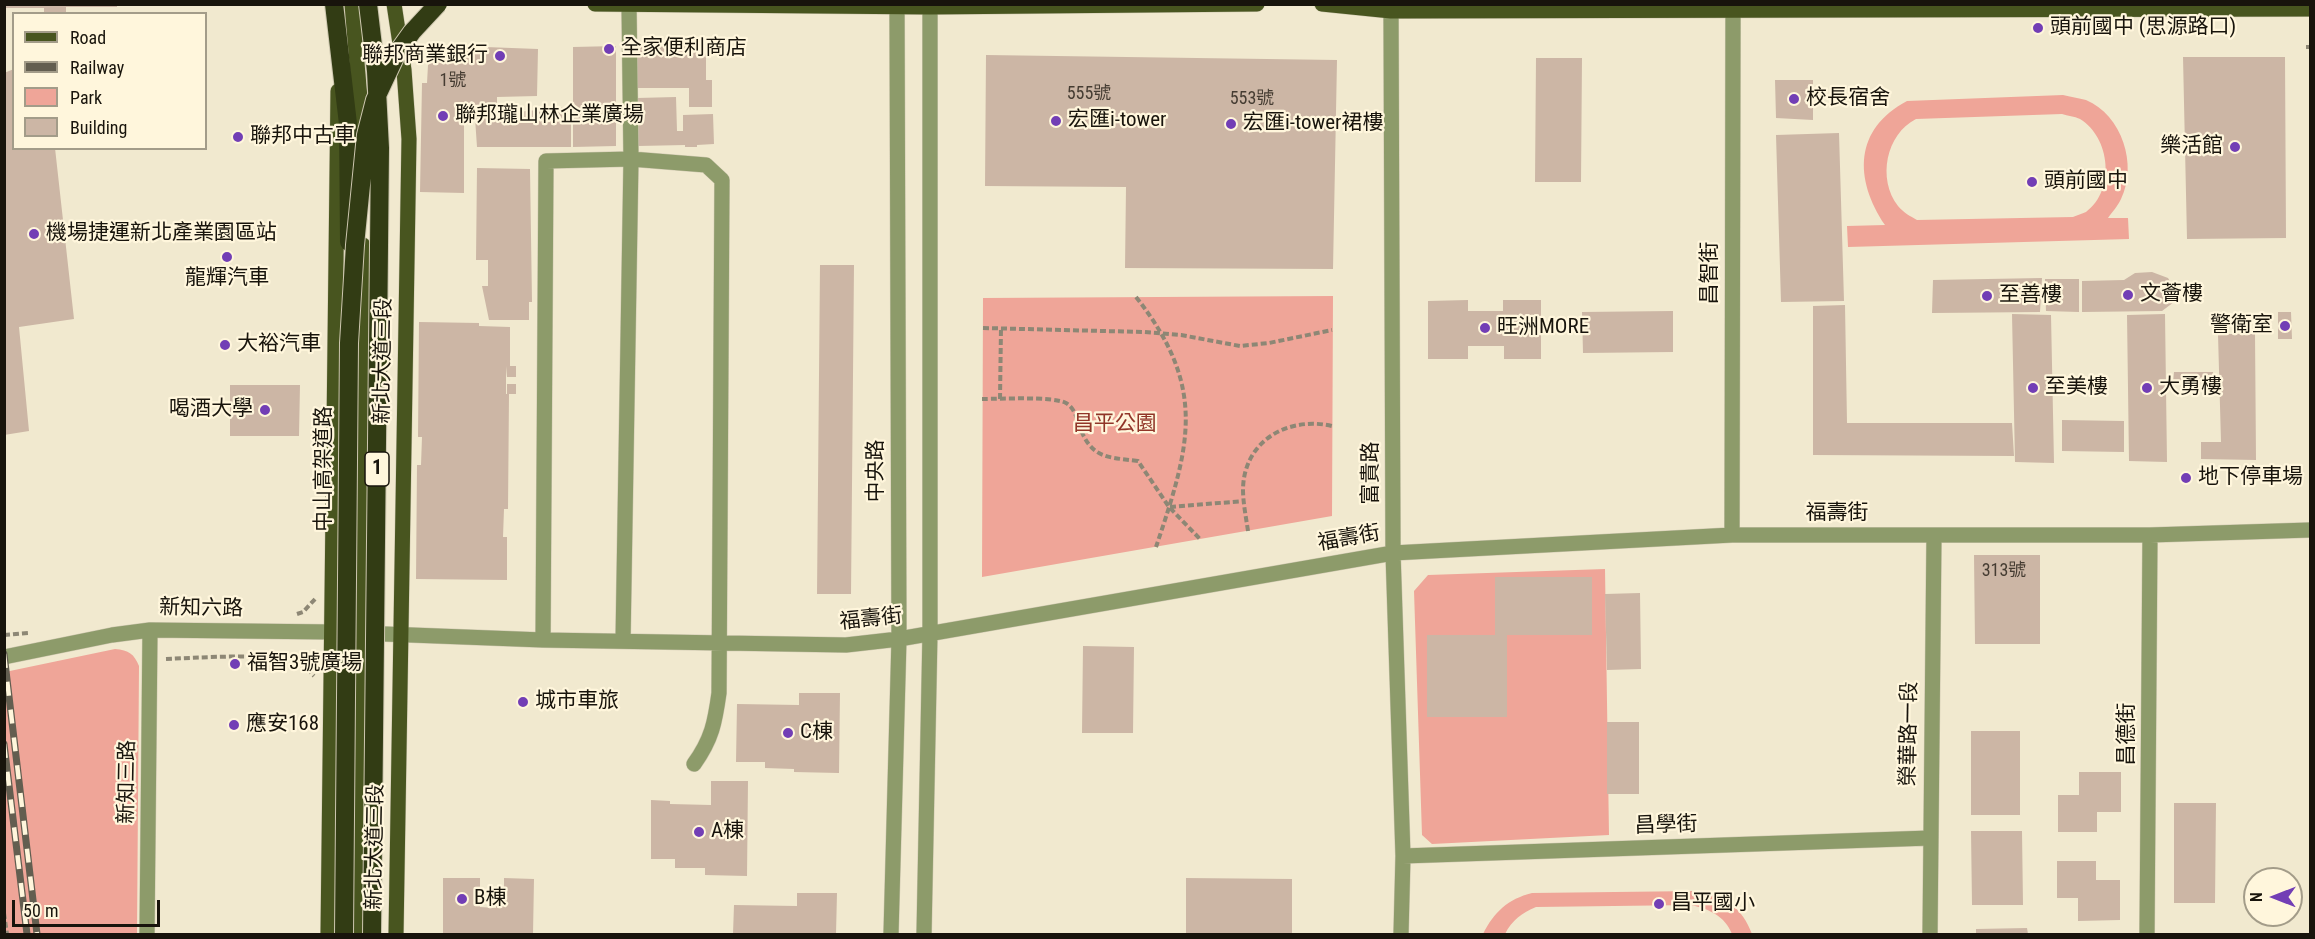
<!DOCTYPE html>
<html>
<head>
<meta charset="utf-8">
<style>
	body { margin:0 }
	#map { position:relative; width:2315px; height:939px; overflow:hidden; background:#f1e9cf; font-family:"Roboto Condensed",sans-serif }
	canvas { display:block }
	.frame { position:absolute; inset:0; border:6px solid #18140c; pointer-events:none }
	.legend { position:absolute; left:12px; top:12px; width:195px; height:138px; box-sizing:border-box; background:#fff6dc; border:2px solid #a39c89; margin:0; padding:8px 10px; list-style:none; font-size:18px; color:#18140c }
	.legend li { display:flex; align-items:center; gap:12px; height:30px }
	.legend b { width:30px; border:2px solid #a39c89 }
	.north { position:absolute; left:2243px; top:867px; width:60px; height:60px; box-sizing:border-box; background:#fff6dc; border:2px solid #a39c89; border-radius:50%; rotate:270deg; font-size:16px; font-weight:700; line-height:24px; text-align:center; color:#18140c }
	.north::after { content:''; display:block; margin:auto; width:21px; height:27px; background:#723eb5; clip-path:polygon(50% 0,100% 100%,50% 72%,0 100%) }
	.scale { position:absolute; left:12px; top:900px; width:148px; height:27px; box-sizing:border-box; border:3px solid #18140c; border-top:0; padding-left:8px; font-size:18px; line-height:21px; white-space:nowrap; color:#18140c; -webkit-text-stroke:4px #fff6dc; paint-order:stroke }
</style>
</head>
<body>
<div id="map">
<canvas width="2315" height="939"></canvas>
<div class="frame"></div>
<ul class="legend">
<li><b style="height:8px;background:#48551f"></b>Road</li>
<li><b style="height:8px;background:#635e50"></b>Railway</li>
<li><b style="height:16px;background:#efa598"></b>Park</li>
<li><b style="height:16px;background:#ccb6a5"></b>Building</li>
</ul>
<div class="north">N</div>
<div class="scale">50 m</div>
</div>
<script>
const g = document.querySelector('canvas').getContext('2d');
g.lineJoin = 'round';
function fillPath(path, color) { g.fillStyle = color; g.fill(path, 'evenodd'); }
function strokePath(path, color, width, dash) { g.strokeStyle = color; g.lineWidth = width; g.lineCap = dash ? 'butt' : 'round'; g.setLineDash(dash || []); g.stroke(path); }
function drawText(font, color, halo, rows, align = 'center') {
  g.font = font + ' "Roboto Condensed","Noto Sans TC",sans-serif'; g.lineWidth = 4.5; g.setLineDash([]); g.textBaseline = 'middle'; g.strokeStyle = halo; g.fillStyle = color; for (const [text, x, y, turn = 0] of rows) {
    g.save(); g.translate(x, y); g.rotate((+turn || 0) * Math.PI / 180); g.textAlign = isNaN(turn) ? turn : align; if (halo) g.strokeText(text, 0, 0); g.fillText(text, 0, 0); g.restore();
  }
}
const green = new Path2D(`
	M2063 95C2070 97 2079 98 2086 100 2122 115 2138 165 2121 199 2118 206 2112 212 2108 218H2128L2129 239 1848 247 1847 226 1885 225C1854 179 1854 129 1907 101ZM2062 114C2068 116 2074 116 2080 119 2110 137 2116 190 2086 212 2082 214 2077 215 2073 217L1917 220C1910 216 1904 213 1898 206 1877 179 1886 134 1916 119Z
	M1333 296 1332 516 982 577 983 298Z
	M1605 569 1609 835 1432 844 1422 835 1414 591 1428 575Z
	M115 649C129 650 134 654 139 666L137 934H5V672Z
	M1698 891C1725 897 1742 907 1752 934H1732C1725 916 1709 909 1691 905L1536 907C1522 913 1512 920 1505 934H1483C1494 912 1508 899 1532 893Z`);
const building = new Path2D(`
	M4 4H117V7H66V14H44V8H4Z
	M459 46 538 49 537 96 497 97V104L464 109V193L420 192 422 83H427L428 65 441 52H458Z
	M616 46V146L573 147V47Z
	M637 46H702L706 55V80H712V107H689V88H637Z
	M986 55 1337 60 1333 269 1125 268 1126 187 985 186Z
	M2183 57H2285L2286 238 2187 239Z
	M1536 58H1582L1581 182H1535Z
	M14 69V148H55L74 319 19 327 29 431 4 435V73Z
	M1775 80H1813V120L1776 118Z
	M676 97 677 131H683V115L713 114 714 144 697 145V147H685V145L638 146 637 98Z
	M571 107V147H477L475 118 503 117V115L526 111Z
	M1839 133 1844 301 1781 302 1776 135Z
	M477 168 530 169 532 302H529V320H489L482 286H488V260H476Z
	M820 265H854L851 594H817Z
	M2152 272 2168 278 2174 288V302L2162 311 2082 312V281L2124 280 2135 273Z
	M2042 278 2040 312 1932 313 1933 280Z
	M2045 279H2079V312L2046 311Z
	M1468 300V311H1503V300H1541V359H1504V346H1468V359H1428V301Z
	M1845 305 1847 423H2012L2014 456 1813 455V306Z
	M1673 311V352L1583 353 1582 312Z
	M2278 312H2291L2292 339H2278Z
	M2012 314 2051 315 2054 463 2015 462Z
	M2165 314 2167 462 2129 461 2127 315Z
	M419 322 479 323V326L510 327V366H516V377H507L506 366V394H509L508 509H504L503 537H507V580L416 579 417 465H421L422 437H418Z
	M2218 334H2255L2256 460 2201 459V442H2221Z
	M2174 372H2213L2214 383H2173Z
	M507 384H516V394H507Z
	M230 385H300L299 436H230Z
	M2062 420 2124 421V452L2062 451Z
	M1974 555H2040V644H1975Z
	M1495 577H1592V635H1507V717H1427V635H1495Z
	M1640 593 1641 669 1607 670 1605 594Z
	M1083 646 1134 647 1133 733H1082Z
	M799 693H840L839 773 794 772V769L765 768V762H736L737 704 799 705Z
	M1607 722H1639V794H1607Z
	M1971 731H2020V815H1971Z
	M2079 772H2121V812H2097V832H2058V795H2079Z
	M711 781H748L747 876 705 875V868H675V859H651V800L670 801V804L711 805Z
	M2174 803H2216L2215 903H2174Z
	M1971 831H2022L2023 905H1972Z
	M2057 861H2096V880H2120V920L2078 921V898H2057Z
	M443 878H480V907L496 908V892H504V878L534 879 533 934H443Z
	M1186 878 1292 879V934H1186Z
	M797 893H837L836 934H733L734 905 797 906Z
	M2027 928 2028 934H1976V929Z`);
const path = new Path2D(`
	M2306 47H2310
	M1136 297C1208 388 1190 446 1156 547
	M983 328 1144 332 1181 335 1240 346 1269 343 1332 330
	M982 399C1000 399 1053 396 1066 403 1073 407 1076 415 1078 422 1090 458 1104 457 1138 461L1169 507 1200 539
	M1000 399 1001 328
	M1170 507 1244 501
	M1248 531C1246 517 1243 503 1243 489 1244 440 1289 416 1332 426
	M297 614 303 612 316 598
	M4 635 28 633
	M166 659C191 658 283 652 301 663 306 665 310 672 314 676
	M4 913 7 934`);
const minor = new Path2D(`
	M1391 11 1393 553 1403 856 1401 934
	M1732 535 1733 11
	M543 640 546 161 631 159 706 165 722 180 719 693C715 722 712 739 694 764
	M623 641 631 159 629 5
	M4 657 112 635 150 630 332 632 543 640 846 645 899 639 1393 553 1732 535H2150L2310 530
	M1403 856 1930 838
	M147 934 150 630
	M891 934 899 639 897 7
	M924 934 930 633V7
	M1930 934 1934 535
	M2147 934 2150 535`);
const major = new Path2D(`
	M352 4 363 134
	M394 4 404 70 409 139 396 934
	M595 4 930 7 1257 4
	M1322 4 1391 11 2310 9
	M328 934 338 91
	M359 934 363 633V245`);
const highway = new Path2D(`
	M334 4 348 124 349 242`);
const rail = new Path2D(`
	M4 654 37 934
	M4 744 27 934`);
const highwayBridge = new Path2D(`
	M368 4 376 71 380 148 372 934
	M344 934 349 343 355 245 366 135 375 100 397 53 412 32 438 4`);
const markers = [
	[2038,28,6,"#723eb5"],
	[609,49,6,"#723eb5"],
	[500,56,6,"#723eb5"],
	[1794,99,6,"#723eb5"],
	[443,116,6,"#723eb5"],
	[1056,121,6,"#723eb5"],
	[1231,124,6,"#723eb5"],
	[238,137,6,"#723eb5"],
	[2235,147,6,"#723eb5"],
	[2032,182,6,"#723eb5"],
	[34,234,6,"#723eb5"],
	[227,257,6,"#723eb5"],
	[2128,295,6,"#723eb5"],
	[1987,296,6,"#723eb5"],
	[2285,326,6,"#723eb5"],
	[1485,328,6,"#723eb5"],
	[225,345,6,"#723eb5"],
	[2033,388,6,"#723eb5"],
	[2147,388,6,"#723eb5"],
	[265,410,6,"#723eb5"],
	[2186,478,6,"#723eb5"],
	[235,664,6,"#723eb5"],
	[523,702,6,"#723eb5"],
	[234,725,6,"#723eb5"],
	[788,733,6,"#723eb5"],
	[699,832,6,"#723eb5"],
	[462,899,6,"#723eb5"],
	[1659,904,6,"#723eb5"]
];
const numberNames = [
	["1號",453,81],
	["555號",1089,94],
	["553號",1252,99],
	["313號",2004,571]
];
const shields = [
	[377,469,24]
];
const shieldNames = [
	["1",377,469]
];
const poiNames = [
	["頭前國中 (思源路口)",2050,28],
	["全家便利商店",621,49],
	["聯邦商業銀行",488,56,"right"],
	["校長宿舍",1806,99],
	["聯邦瓏山林企業廣場",455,116],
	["宏匯i-tower",1068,121],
	["宏匯i-tower裙樓",1243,124],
	["聯邦中古車",250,137],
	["樂活館",2223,147,"right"],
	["頭前國中",2044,182],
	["機場捷運新北產業園區站",46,234],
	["龍輝汽車",227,279,"center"],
	["文薈樓",2140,295],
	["至善樓",1999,296],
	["警衛室",2273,326,"right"],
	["旺洲MORE",1497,328],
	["大裕汽車",237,345],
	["至美樓",2045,388],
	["大勇樓",2159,388],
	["喝酒大學",253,410,"right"],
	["地下停車場",2198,478],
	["福智3號廣場",247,664],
	["城市車旅",535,702],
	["應安168",246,725],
	["C棟",800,733],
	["A棟",711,832],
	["B棟",474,899],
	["昌平國小",1671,904]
];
const streetNames = [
	["昌智街",1711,273,-90],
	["新北大道三段",384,361,-89],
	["中山高架道路",325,469,-90],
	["中央路",877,471,-90],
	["富貴路",1372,473,-90],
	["福壽街",1837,514],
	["福壽街",1349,539,-10],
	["新知六路",201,609,1],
	["福壽街",871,620,-6],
	["榮華路一段",1910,734,-89],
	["昌德街",2128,734,-90],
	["新知三路",128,782,-89],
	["昌學街",1666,826,-2],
	["新北大道三段",376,847,-89]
];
const parkNames = [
	["昌平公園",1115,425]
];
fillPath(green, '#efa598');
fillPath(building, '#ccb6a5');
strokePath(minor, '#cec7b0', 16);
strokePath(major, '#cec7b0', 16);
strokePath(highway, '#cec7b0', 20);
strokePath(path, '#8d8775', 4, [6, 3]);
strokePath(minor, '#8d9b6a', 15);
strokePath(major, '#48551f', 15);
strokePath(highway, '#323c14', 18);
strokePath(rail, '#635e50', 7);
strokePath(rail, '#fff6dc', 4.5, [14]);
strokePath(highwayBridge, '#cec7b0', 20, []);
strokePath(highwayBridge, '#323c14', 18);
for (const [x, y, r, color] of markers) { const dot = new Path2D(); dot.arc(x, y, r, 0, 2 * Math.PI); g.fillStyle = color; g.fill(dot); strokePath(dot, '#fff6dc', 2); }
drawText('18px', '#453c32', null, numberNames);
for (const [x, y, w] of shields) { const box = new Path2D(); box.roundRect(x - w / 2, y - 17, w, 34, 4.5); g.fillStyle = '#fff6dc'; g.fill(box); strokePath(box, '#18140c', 1.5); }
drawText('bold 20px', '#18140c', null, shieldNames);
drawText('21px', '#18140c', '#fff6dc', poiNames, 'left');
drawText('21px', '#18140c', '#fff6dc', streetNames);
drawText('21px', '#913528', '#fff6dc', parkNames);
</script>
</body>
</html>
